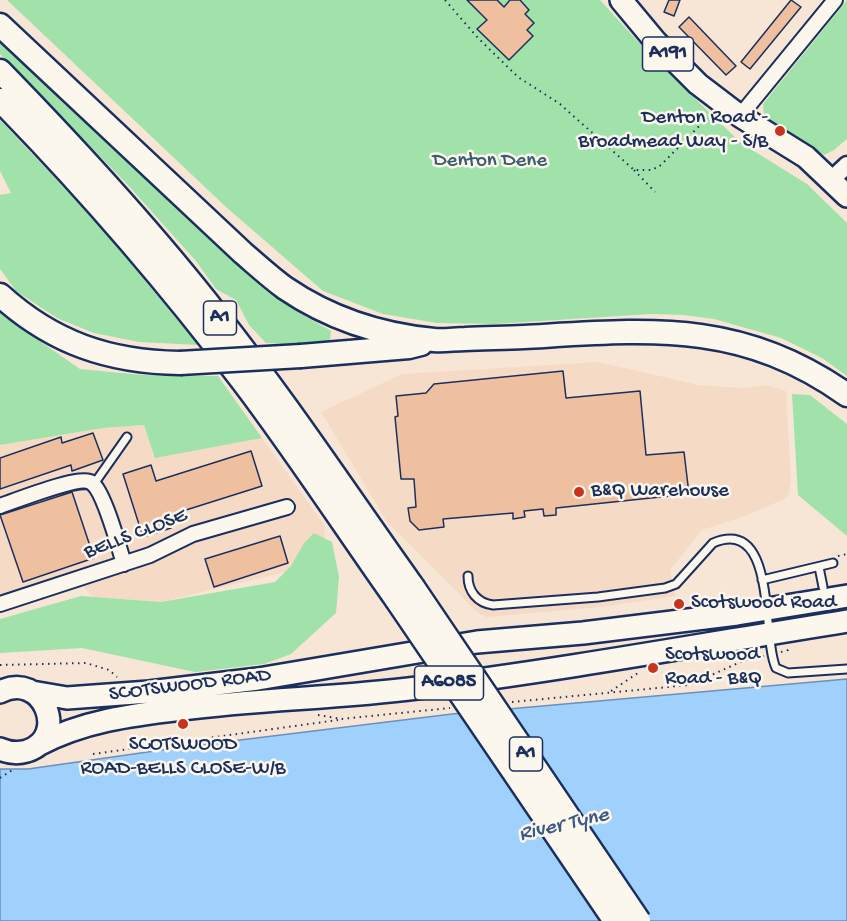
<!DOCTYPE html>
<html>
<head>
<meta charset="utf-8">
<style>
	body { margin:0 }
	canvas { display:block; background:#f7e6d5 }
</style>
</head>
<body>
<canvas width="847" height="921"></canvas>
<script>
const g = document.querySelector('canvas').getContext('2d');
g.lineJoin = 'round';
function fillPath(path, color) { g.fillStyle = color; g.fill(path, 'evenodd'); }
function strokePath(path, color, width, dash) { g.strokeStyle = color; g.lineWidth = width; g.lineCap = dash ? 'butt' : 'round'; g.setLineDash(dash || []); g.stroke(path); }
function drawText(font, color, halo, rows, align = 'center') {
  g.font = font + ' "Gochi Hand",sans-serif'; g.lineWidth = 5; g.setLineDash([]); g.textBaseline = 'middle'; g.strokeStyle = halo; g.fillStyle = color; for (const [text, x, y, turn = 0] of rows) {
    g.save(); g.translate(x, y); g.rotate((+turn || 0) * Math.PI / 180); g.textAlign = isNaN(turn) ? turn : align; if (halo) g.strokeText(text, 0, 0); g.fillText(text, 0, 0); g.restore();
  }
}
const built = new Path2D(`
	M598 362 699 385 743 388 766 385 786 391 791 481 788 496 784 499 748 515 702 530 670 570 675 596 602 607 486 617 477 612 387 522 321 412 402 374Z
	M144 425 156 457 262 438 325 526 324 546 286 572 161 602 94 597 83 587 0 613V445L103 428Z`);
const green = new Path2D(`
	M7 0H600L653 58 741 143 807 184 847 223V376L822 358 781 338 714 319 683 315 650 314 495 324 437 323 383 314 323 291 226 207Z
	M847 0V139L834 150 824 155 764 117 763 104Z
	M0 32 303 315 331 331 330 340 308 345 266 343 249 325 236 300 216 289 196 261 126 183 0 54Z
	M0 120 95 220 198 345 139 342 94 333 57 318 16 291 0 269V195L11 193 0 171Z
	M0 311 21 328 80 369 142 375 218 376 262 438 155 458 144 425 103 428 0 445Z
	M792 394 810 395 847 424V536L798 495Z
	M314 533 332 542 339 577 336 613 291 654 264 664 195 672 82 648 0 653V619L81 596 161 602 275 582 291 566 304 543Z`);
const water = new Path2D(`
	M847 679V921H0V769H28L183 747 452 714Z`);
const building = new Path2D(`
	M467 0H497L504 7 510 0H520L529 10 525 14 534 23 527 30 533 36 509 60 477 29 487 20Z
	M669 0H680L674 16 664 12Z
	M791 0 801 7 750 69 741 62Z
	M689 17 736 66 726 75 679 27Z
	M563 371 566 398 640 391 646 455 684 452 689 494 556 508V515L544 516 543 509 524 511 525 517 513 519V513L443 519 444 527 419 530 410 521 408 508 416 507 414 479H401L395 417 398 416 396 396 426 393 434 384Z
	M93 433 103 460 72 471 71 465 0 489V458L61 437 62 443Z
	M251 451 262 486 167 516 171 528 143 537 123 474 151 465 156 481Z
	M72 492 94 558 23 582 0 515Z
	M280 536 288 563 214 587 205 559Z`);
const path = new Path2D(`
	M445 0 478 38 518 77 560 104 634 170H652L661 165 712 113
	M634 170 655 192
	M838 556 847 554
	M781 652 788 650 790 646
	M0 665 86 663 109 670 117 677
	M611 691 638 673
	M512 702 689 685 745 660 764 656
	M318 715 341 719 450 708
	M93 754 338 720
	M0 778 14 769`);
const service = new Path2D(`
	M94 484 127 437
	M819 567 823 587
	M468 576C468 591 477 603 493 605L598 597 665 588 676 584 713 543C778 516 761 637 776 668L788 673 847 669
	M762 580 833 563`);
const minor = new Path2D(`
	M740 116 835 0
	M0 506C15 501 82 474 92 483 104 492 119 547 124 564
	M0 604 150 555 193 534 287 507`);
const tertiary = new Path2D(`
	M832 179 847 165`);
const primary = new Path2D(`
	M621 0 656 42 698 84 740 116 806 157 847 196
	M0 692C43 670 70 737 27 751 17 754 9 753 0 749
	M32 692 67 698 149 692 258 679 477 642 583 633 737 614 847 596
	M38 745C83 721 131 715 182 709 260 699 339 698 417 688 561 670 704 644 847 621`);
const trunk = new Path2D(`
	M0 25 243 253C257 265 270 277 285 288 329 318 381 335 434 340 444 341 455 339 465 339 485 338 505 338 524 337 648 330 740 319 847 395
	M0 71C76 149 150 229 217 315 286 402 348 496 413 587
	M0 100C87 189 168 283 244 383 297 453 345 527 396 599
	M0 295C53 343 109 362 180 363
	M301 356 409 347 421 344`);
const trunkBridge = new Path2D(`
	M180 363 301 356
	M413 587 639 921
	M396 599 615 921`);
const markers = [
	[780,131,6,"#c8321e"],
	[579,492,6,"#c8321e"],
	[679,604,6,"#c8321e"],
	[653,668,6,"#c8321e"],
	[183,724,6,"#c8321e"]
];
const shields = [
	[668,54,51],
	[220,318,33],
	[449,683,69],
	[526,754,33]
];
const shieldNames = [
	["A191",668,54],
	["A1",220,318],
	["A6085",449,683],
	["A1",526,754]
];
const poiNames = [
	["Denton Road -",768,119,"right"],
	["Broadmead Way - S/B",768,143,"right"],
	["B&Q Warehouse",591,492],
	["Scotswood Road",691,604],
	["Scotswood",665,656],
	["Road - B&Q",665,680],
	["SCOTSWOOD",183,746,"center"],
	["ROAD-BELLS CLOSE-W/B",183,770,"center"]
];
const parkNames = [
	["Denton Dene",490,162]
];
const streetNames = [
	["BELLS CLOSE",136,535,-21],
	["SCOTSWOOD ROAD",190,686,-7]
];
const waterNames = [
	["River Tyne",564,826,-13]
];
fillPath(built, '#f5dbc5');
fillPath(green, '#a1e2ab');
fillPath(water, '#9fd1fc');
strokePath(water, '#6a90bd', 1.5);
fillPath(building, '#efc09f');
strokePath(building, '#1b2f5e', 1.5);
strokePath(service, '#1b2f5e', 11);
strokePath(minor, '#1b2f5e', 18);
strokePath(tertiary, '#1b2f5e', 21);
strokePath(primary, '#1b2f5e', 26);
strokePath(trunk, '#1b2f5e', 27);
strokePath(path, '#1b2f5e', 2, [1.5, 4.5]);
strokePath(service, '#fbf7ec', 7);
strokePath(minor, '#fbf7ec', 14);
strokePath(tertiary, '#fbf7ec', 16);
strokePath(primary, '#fbf7ec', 21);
strokePath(trunk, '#fbf7ec', 22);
strokePath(trunkBridge, '#1b2f5e', 27, []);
strokePath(trunkBridge, '#fbf7ec', 22);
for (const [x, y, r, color] of markers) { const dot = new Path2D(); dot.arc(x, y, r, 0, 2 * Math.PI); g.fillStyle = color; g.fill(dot); strokePath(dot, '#fbf7ec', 2); }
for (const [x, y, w] of shields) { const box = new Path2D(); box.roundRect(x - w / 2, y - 17, w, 34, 4.5); g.fillStyle = '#fbf7ec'; g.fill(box); strokePath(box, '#1b2f5e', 1.5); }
drawText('bold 20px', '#1b2f5e', null, shieldNames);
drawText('21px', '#1b2f5e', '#fbf7ec', poiNames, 'left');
drawText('21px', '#3c5c71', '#fbf7ec', parkNames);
drawText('21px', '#1b2f5e', '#fbf7ec', streetNames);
drawText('italic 22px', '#3c5886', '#fbf7ec', waterNames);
</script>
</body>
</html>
